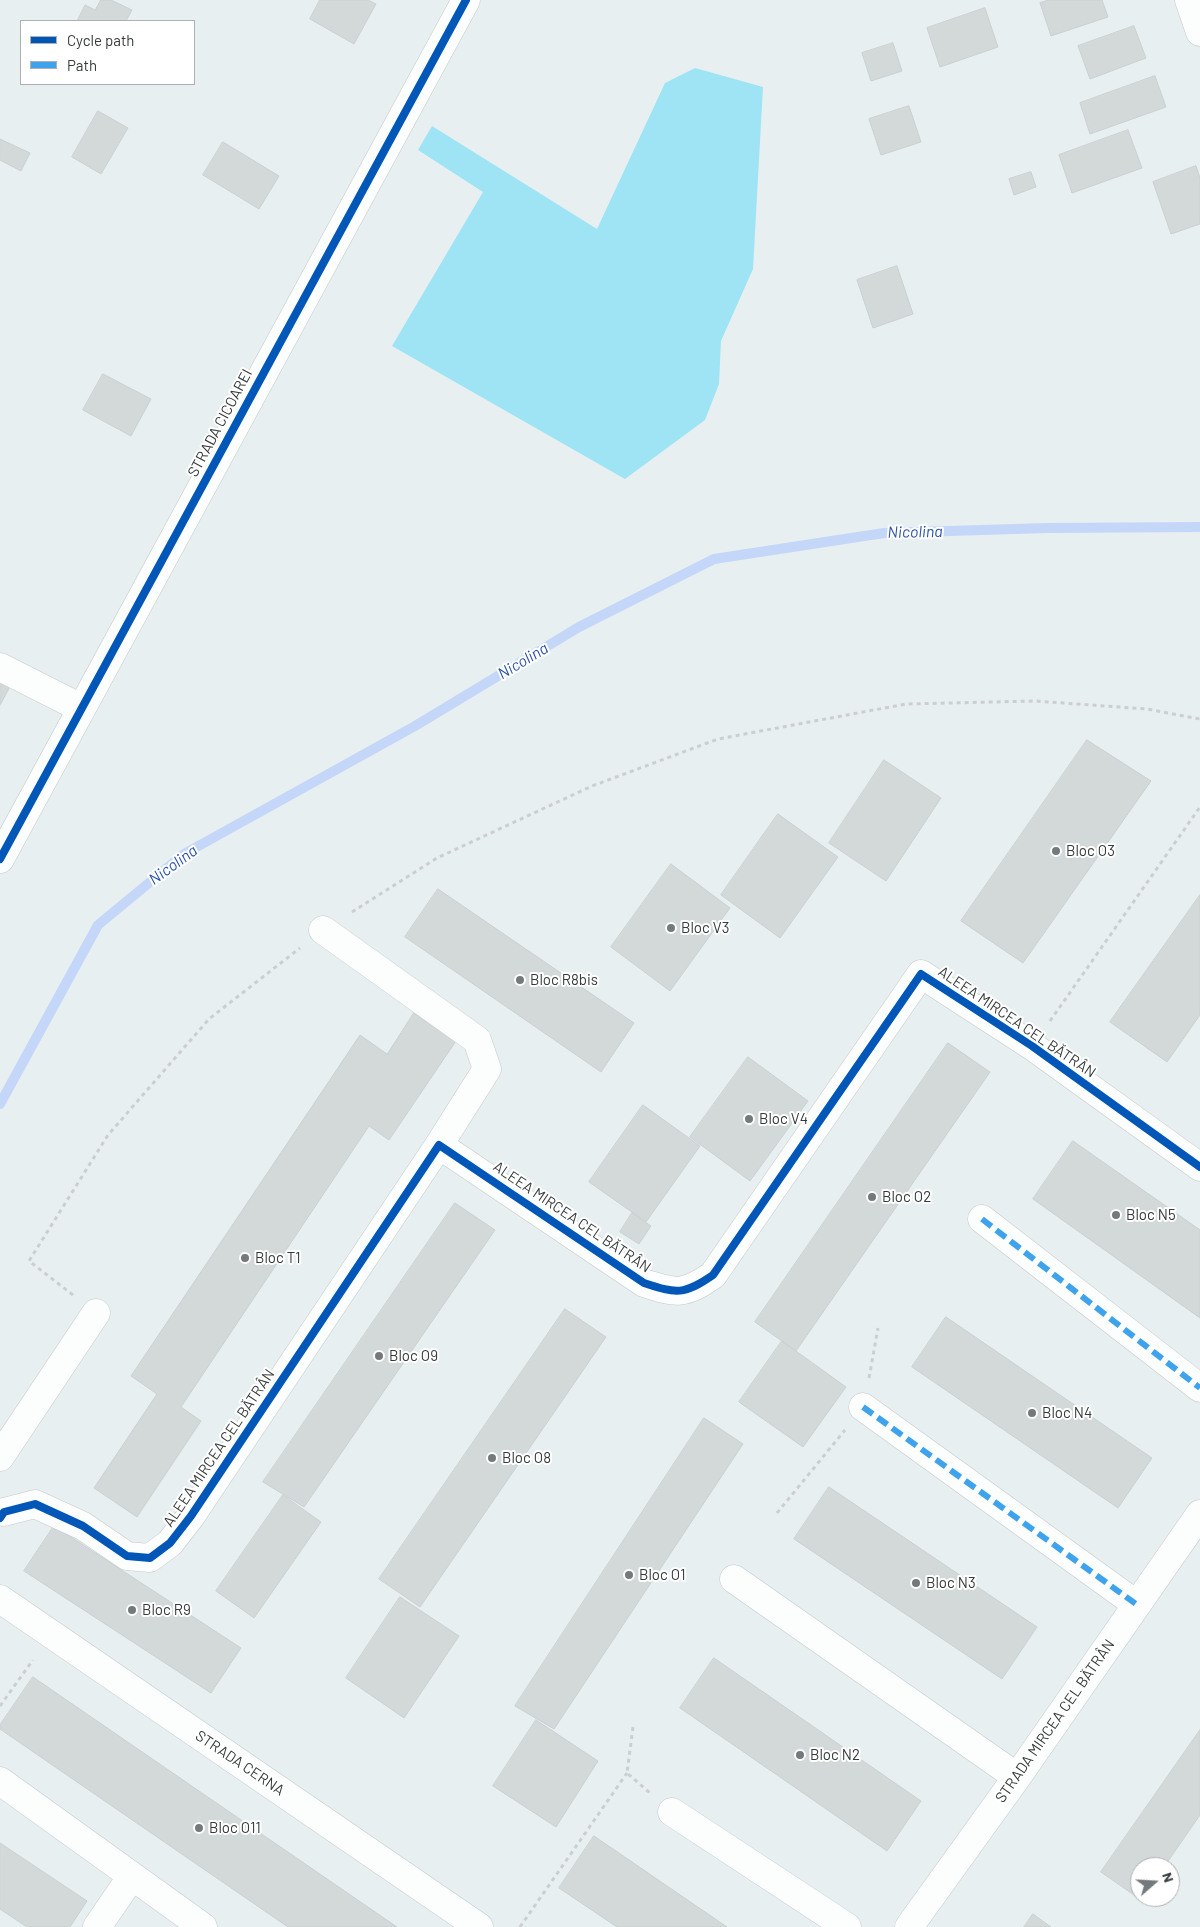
<!DOCTYPE html>
<html>
<head>
<meta charset="utf-8">
<style>
	body { margin:0 }
	#map { position:relative; width:1200px; height:1927px; overflow:hidden; background:#e8eff1; font-family:Barlow,sans-serif }
	canvas { display:block }
	.legend { position:absolute; left:20px; top:20px; width:175px; height:65px; box-sizing:border-box; background:#fff; border:1px solid #aeb0b1; margin:0; padding:6px 9px; list-style:none; font-size:15px; color:#353a3b }
	.legend li { display:flex; align-items:center; gap:10px; height:25px }
	.legend b { width:25px; border:1px solid #aeb0b1 }
	.north { position:absolute; left:1130px; top:1857px; width:50px; height:50px; box-sizing:border-box; background:#fff; border:1px solid #aeb0b1; border-radius:50%; rotate:71deg; font-size:14px; font-weight:700; line-height:20px; text-align:center; color:#353a3b }
	.north::after { content:''; display:block; margin:auto; width:18px; height:22px; background:#74797b; clip-path:polygon(50% 0,100% 100%,50% 72%,0 100%) }
</style>
</head>
<body>
<div id="map">
<canvas width="1200" height="1927"></canvas>
<ul class="legend">
<li><b style="height:6px;background:#0057b8"></b>Cycle path</li>
<li><b style="height:6px;background:#3ea3ec"></b>Path</li>
</ul>
<div class="north">N</div>
</div>
<script>
const g = document.querySelector('canvas').getContext('2d');
g.lineJoin = 'round';
function fillPath(path, color) { g.fillStyle = color; g.fill(path, 'evenodd'); }
function strokePath(path, color, width, dash) { g.strokeStyle = color; g.lineWidth = width; g.lineCap = dash ? 'butt' : 'round'; g.setLineDash(dash || []); g.stroke(path); }
function drawText(font, color, halo, rows, align = 'center') {
  g.font = font + ' Barlow,sans-serif'; g.lineWidth = 4; g.setLineDash([]); g.textBaseline = 'middle'; g.strokeStyle = halo; g.fillStyle = color; for (const [text, x, y, turn = 0] of rows) {
    g.save(); g.translate(x, y); g.rotate((+turn || 0) * Math.PI / 180); g.textAlign = isNaN(turn) ? turn : align; if (halo) g.strokeText(text, 0, 0); g.fillText(text, 0, 0); g.restore();
  }
}
const green = new Path2D(`
	M695 68 763 87 753 269 721 341 719 384 705 420 625 479 392 346 483 192 418 150 432 126 597 229 665 83Z`);
const stream = new Path2D(`
	M0 1104 98 925 184 854 415 726 579 627 714 559 884 533 1047 528 1200 527`);
const building = new Path2D(`
	M101 0H111L132 10 126 21H77L85 5 95 10Z
	M320 0H368L376 4 354 44 310 19Z
	M1049 0H1102L1108 17 1051 36 1040 3Z
	M985 8 998 47 940 67 927 28Z
	M1134 26 1146 58 1090 79 1078 46Z
	M893 43 902 71 871 81 862 53Z
	M1155 76 1166 107 1090 134 1080 103Z
	M909 106 921 142 881 155 869 119Z
	M98 111 128 128 101 174 72 157Z
	M1128 130 1142 168 1072 193 1059 155Z
	M0 139 30 153 21 171 0 160Z
	M223 142 279 176 259 209 203 175Z
	M1196 166 1200 178V224L1171 234 1153 182Z
	M1031 172 1036 187 1014 195 1009 179Z
	M897 266 913 314 873 328 857 280Z
	M103 374 151 399 131 436 83 410Z
	M0 676 12 683 0 705Z
	M1087 740 1151 781 1023 963 961 921Z
	M884 760 941 798 886 881 829 843Z
	M778 814 838 857 780 938 721 895Z
	M671 864 730 908 670 991 611 947Z
	M438 889 634 1023 601 1072 405 937Z
	M1200 895V1015L1167 1062 1110 1022Z
	M414 1013 456 1041 389 1140 369 1126 181 1407 201 1421 137 1517 94 1488 157 1394 131 1376 360 1035 387 1054Z
	M948 1043 990 1072 796 1351 755 1322Z
	M748 1057 808 1101 750 1181 690 1137Z
	M643 1105 700 1146 646 1222 589 1182Z
	M1073 1141 1200 1230V1318L1033 1199Z
	M455 1203 495 1230 304 1507 263 1482Z
	M632 1213 651 1226 639 1244 620 1232Z
	M565 1309 606 1337 420 1607 379 1579Z
	M946 1317 1152 1458 1118 1508 912 1367Z
	M782 1341 846 1387 803 1447 739 1402Z
	M704 1418 743 1444 554 1729 515 1706Z
	M829 1487 1037 1627 1002 1679 794 1539Z
	M283 1495 321 1522 254 1618 216 1591Z
	M54 1526 241 1648 211 1693 24 1571Z
	M400 1597 459 1636 404 1718 346 1678Z
	M714 1658 921 1801 887 1851 680 1708Z
	M33 1677 397 1927H288L0 1729V1725Z
	M536 1720 598 1761 556 1827 493 1786Z
	M1200 1730V1815L1164 1867H1140V1897H1143L1141 1900 1101 1872Z
	M594 1836 727 1927H617L559 1888Z
	M0 1843 87 1901 70 1927H27L0 1909Z
	M1033 1914 1051 1927H1024Z`);
const path = new Path2D(`
	M352 912 437 858 592 786 718 739 906 704 1035 701 1147 709 1200 719
	M1050 1021 1200 807
	M73 1295 29 1261 108 1135 209 1019 300 948
	M869 1378 878 1328
	M777 1513 845 1430
	M0 1706 33 1660
	M633 1727 627 1773 650 1793
	M520 1927 627 1773`);
const minor = new Path2D(`
	M1189 0 1200 32
	M0 667 81 708
	M0 859 466 0
	M323 930 477 1040 487 1069 439 1145
	M982 1219 1200 1388
	M863 1407 1136 1604
	M0 1457 96 1313
	M4 1512 35 1504 83 1526 127 1556 150 1558 170 1543 191 1516 439 1145 644 1283C677 1294 684 1295 713 1275L921 974 1032 1046 1200 1167
	M734 1579 1017 1777
	M0 1599 479 1927
	M0 1781 203 1927
	M672 1812 847 1927
	M97 1927 132 1876
	M909 1927 1017 1777 1200 1514`);
const quiet = new Path2D(`
	M982 1219 1200 1388
	M863 1407 1136 1604`);
const cycleway = new Path2D(`
	M0 859 466 0
	M0 1518 4 1512 35 1504 83 1526 127 1556 150 1558 170 1543 191 1516 439 1145 644 1283C677 1294 684 1295 713 1275L921 974 1032 1046 1200 1167`);
const markers = [
	[1056,851,5,"#74797b"],
	[671,928,5,"#74797b"],
	[520,980,5,"#74797b"],
	[749,1119,5,"#74797b"],
	[872,1197,5,"#74797b"],
	[1116,1215,5,"#74797b"],
	[245,1258,5,"#74797b"],
	[379,1356,5,"#74797b"],
	[1032,1413,5,"#74797b"],
	[492,1458,5,"#74797b"],
	[629,1575,5,"#74797b"],
	[916,1583,5,"#74797b"],
	[132,1610,5,"#74797b"],
	[800,1755,5,"#74797b"],
	[199,1828,5,"#74797b"]
];
const streetNames = [
	["STRADA CICOAREI",220,423,-62],
	["ALEEA MIRCEA CEL BĂTRÂN",1017,1022,34],
	["ALEEA MIRCEA CEL BĂTRÂN",572,1217,34],
	["ALEEA MIRCEA CEL BĂTRÂN",219,1448,-56],
	["STRADA MIRCEA CEL BĂTRÂN",1055,1721,-55],
	["STRADA CERNA",240,1763,34]
];
const poiNames = [
	["Bloc O3",1066,851],
	["Bloc V3",681,928],
	["Bloc R8bis",530,980],
	["Bloc V4",759,1119],
	["Bloc O2",882,1197],
	["Bloc N5",1126,1215],
	["Bloc T1",255,1258],
	["Bloc O9",389,1356],
	["Bloc N4",1042,1413],
	["Bloc O8",502,1458],
	["Bloc O1",639,1575],
	["Bloc N3",926,1583],
	["Bloc R9",142,1610],
	["Bloc N2",810,1755],
	["Bloc O11",209,1828]
];
const waterNames = [
	["Nicolina",915,532,-1],
	["Nicolina",523,661,-31],
	["Nicolina",173,865,-36]
];
fillPath(green, '#9ee4f4');
strokePath(stream, '#c4d7f9', 10);
fillPath(building, '#d3d8d9');
strokePath(building, '#cad0d1', 1);
strokePath(minor, '#c5cacb', 29);
strokePath(path, '#cccfcf', 3, [4, 4]);
strokePath(minor, '#fcfdfd', 28);
strokePath(quiet, '#3ea3ec', 6, [12, 6]);
strokePath(cycleway, '#0057b8', 8);
for (const [x, y, r, color] of markers) { const dot = new Path2D(); dot.arc(x, y, r, 0, 2 * Math.PI); g.fillStyle = color; g.fill(dot); strokePath(dot, '#fff', 2); }
drawText('15px', '#353a3b', '#fff', streetNames);
drawText('15px', '#353a3b', '#fff', poiNames, 'left');
drawText('italic 16px', '#2a51ab', '#fff', waterNames);
</script>
</body>
</html>
